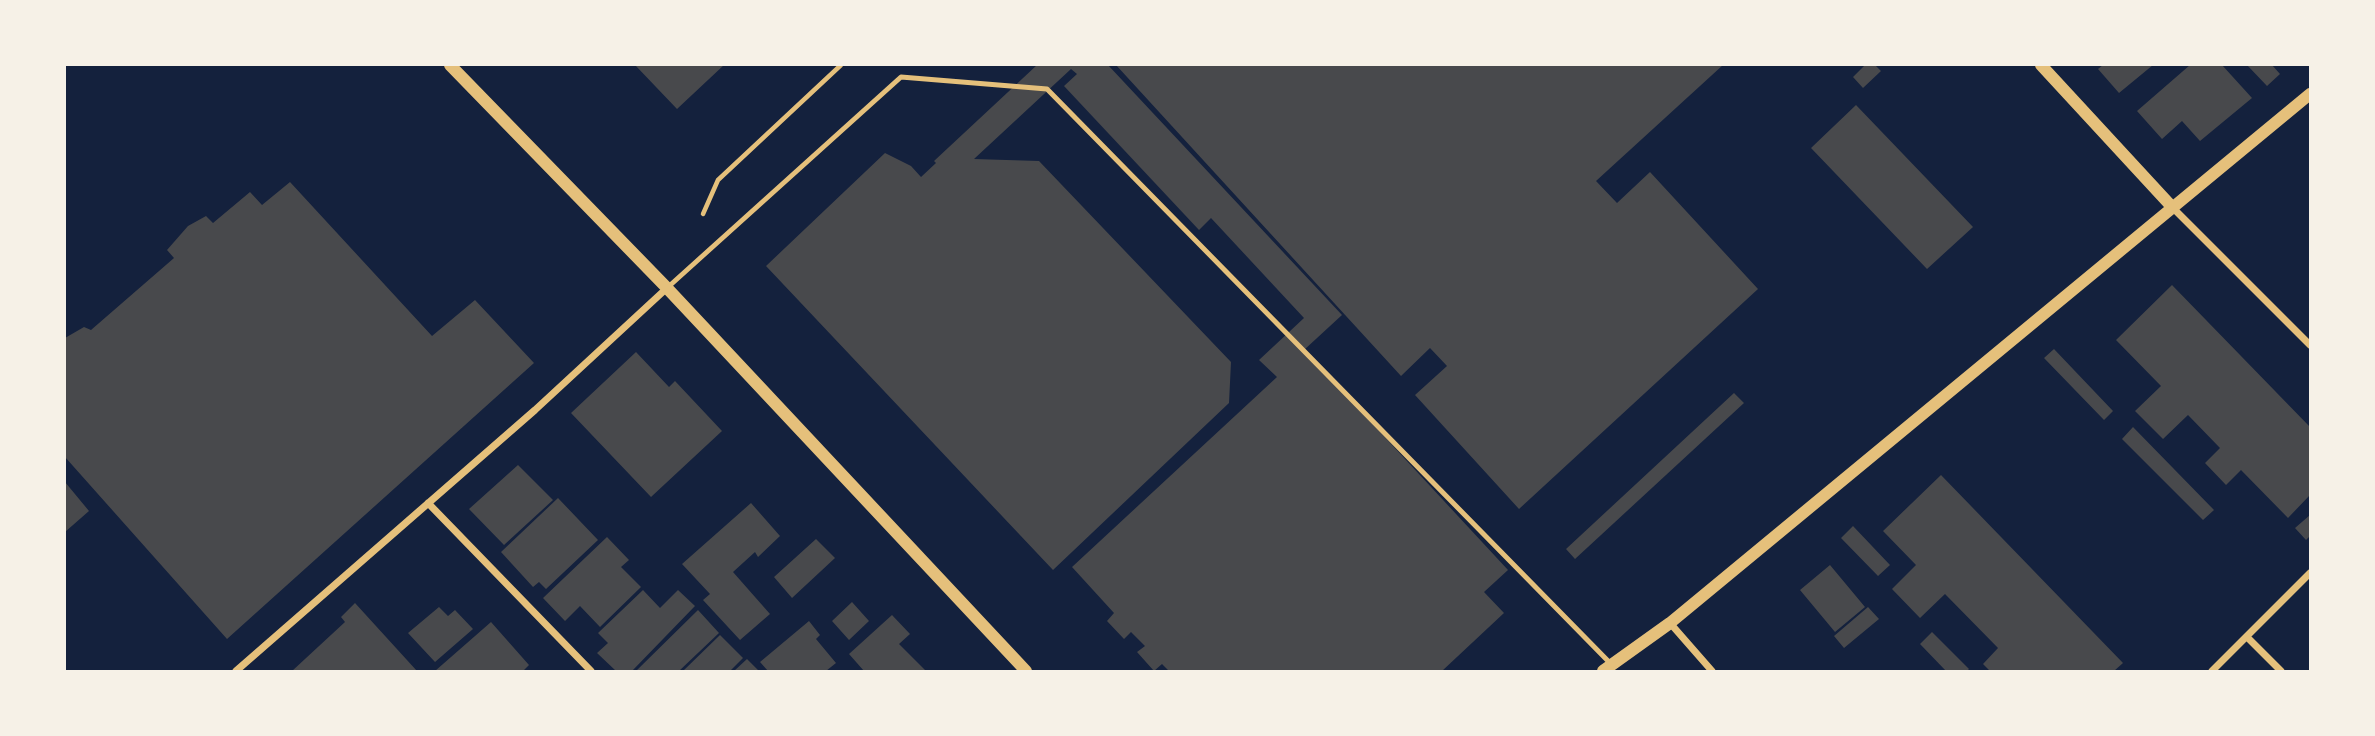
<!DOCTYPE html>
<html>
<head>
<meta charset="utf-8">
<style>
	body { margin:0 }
	#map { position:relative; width:2375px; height:736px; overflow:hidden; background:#14213d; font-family:"Fira Sans",sans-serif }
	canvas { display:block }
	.frame { position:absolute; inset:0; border:66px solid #f6f1e7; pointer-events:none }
</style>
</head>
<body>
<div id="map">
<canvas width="2375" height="736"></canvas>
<div class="frame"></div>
</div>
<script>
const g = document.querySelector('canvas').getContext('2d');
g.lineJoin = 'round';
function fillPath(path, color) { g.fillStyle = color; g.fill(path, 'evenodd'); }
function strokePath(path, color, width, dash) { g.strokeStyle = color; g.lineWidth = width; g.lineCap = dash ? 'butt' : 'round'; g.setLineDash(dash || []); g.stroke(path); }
const building = new Path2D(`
	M635 65H724L677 109Z
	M1037 65H1108L1342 315 1304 350 1508 570 1484 592 1504 613 1442 671H1169L1162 664 1154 671 1137 652 1145 646 1131 632 1124 639 1107 621 1114 613 1072 567 1277 377 1259 360 1304 318 1211 218 1199 230 1064 86 1077 74 1071 69 974 159 1039 161 1231 362 1229 403 1053 570 766 266 885 153 911 166 921 177 936 163 934 161Z
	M1116 65H1723L1596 181 1617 203 1650 172 1758 289 1519 509 1415 395 1447 366 1430 348 1401 376Z
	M1865 65H1875L1881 71 1863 88 1853 77Z
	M2103 65H2153L2119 93 2098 69Z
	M2190 65H2222L2252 98 2200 141 2182 121 2162 139 2137 111Z
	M2247 65H2272L2280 74 2267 86Z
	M1856 105 1973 227 1927 269 1811 148Z
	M290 182 432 336 475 300 534 363 227 639 65 457V338L84 327 91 330 174 258 167 250 188 226 206 216 213 223 250 192 262 205Z
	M2172 285 2310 427V495L2288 518 2241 470 2226 485 2205 463 2220 448 2188 415 2163 439 2135 411 2161 386 2116 340Z
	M2054 349 2113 411 2104 420 2044 358Z
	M636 352 669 387 675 381 722 431 651 497 571 413Z
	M1734 393 1744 403 1575 559 1566 549Z
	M2133 427 2214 510 2203 520 2122 439Z
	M518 465 553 500 504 545 469 509Z
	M1941 475 2123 663 2114 671H1990L1983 664 1998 648 1945 594 1920 618 1892 589 1916 565 1883 531Z
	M65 482 89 511 65 532Z
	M558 498 598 540 546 589 539 582 533 587 501 552Z
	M751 503 780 536 758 557 755 552 733 572 770 614 740 640 703 600 710 594 682 564Z
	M2310 515V536L2306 540 2295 528Z
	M1853 526 1890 565 1878 576 1841 538Z
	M607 537 629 560 621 567 641 587 600 627 580 606 565 621 543 598Z
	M816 539 835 558 792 598 774 577Z
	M1830 565 1865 607 1835 632 1800 590Z
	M643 590 660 608 678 590 695 606 632 671H616L597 653 608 643 598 633Z
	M852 602 869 621 849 640 832 621Z
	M355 603 417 671H292L345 622 341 617Z
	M439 607 448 616 455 610 473 629 435 662 408 633Z
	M1868 607 1879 619 1844 648 1834 636Z
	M698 610 719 633 679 671H636Z
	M892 615 910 634 899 644 926 671H864L849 654Z
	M809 621 820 635 816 639 836 663 826 671H768L760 662Z
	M491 622 529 665 523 671H435Z
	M1932 632 1969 669 1967 671H1946L1920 644Z
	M720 635 743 658 730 671H683Z
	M747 659 759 671H734Z`);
const path = new Path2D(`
	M703 214 718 180 841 65`);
const service = new Path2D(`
	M667 288 901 77 1047 89 1611 664`);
const minor = new Path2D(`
	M2173 208 2310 345
	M428 503 591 671
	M1670 623 1712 671
	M2247 637 2281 671
	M236 671 535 410 667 288
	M2212 671 2310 573`);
const tertiary = new Path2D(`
	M450 65 667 288 1026 671
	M2041 65 2173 208
	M1603 671 1670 623 2310 94`);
fillPath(building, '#48494c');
strokePath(path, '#e5c07b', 4.5);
strokePath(service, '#e5c07b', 5);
strokePath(minor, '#e5c07b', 7);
strokePath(tertiary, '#e5c07b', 12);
</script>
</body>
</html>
